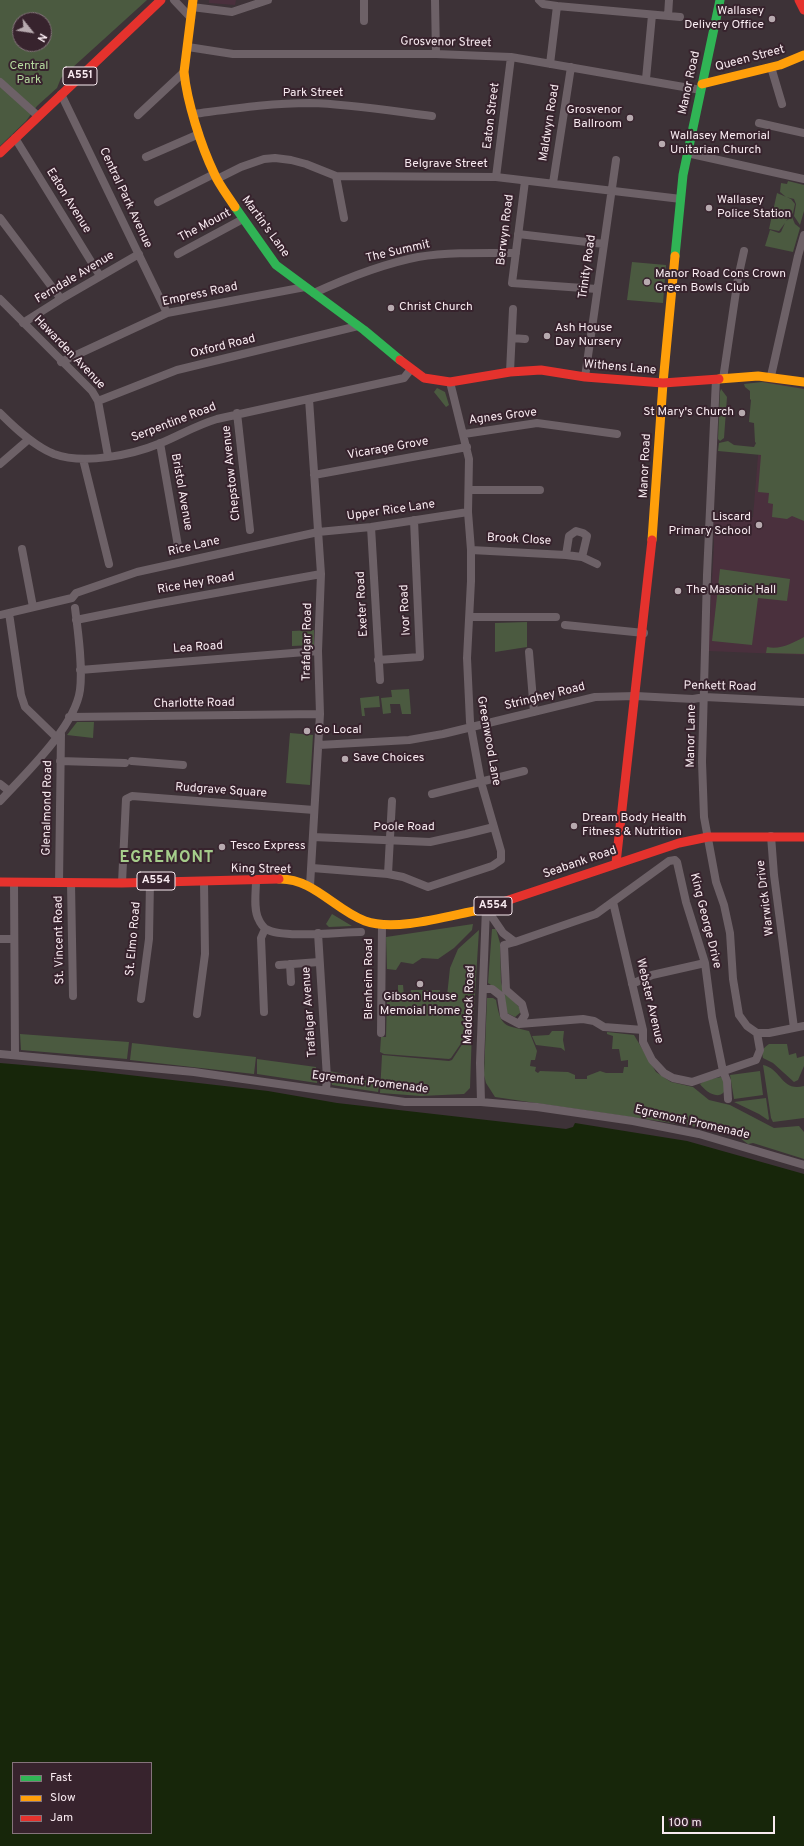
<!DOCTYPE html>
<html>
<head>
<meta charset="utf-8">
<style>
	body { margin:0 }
	#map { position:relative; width:804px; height:1846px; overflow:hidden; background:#3d3237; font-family:Overpass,sans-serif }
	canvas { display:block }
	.legend { position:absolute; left:12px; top:1762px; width:140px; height:72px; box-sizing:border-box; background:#37232d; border:1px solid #84737b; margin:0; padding:5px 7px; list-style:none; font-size:12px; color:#f8eaf0 }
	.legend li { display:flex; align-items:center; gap:8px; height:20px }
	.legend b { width:20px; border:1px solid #84737b }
	.north { position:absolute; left:12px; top:12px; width:40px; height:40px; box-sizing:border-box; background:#37232d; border:1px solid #84737b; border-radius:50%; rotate:120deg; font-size:11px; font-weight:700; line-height:16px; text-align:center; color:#f8eaf0 }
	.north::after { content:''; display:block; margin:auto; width:14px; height:18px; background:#b7aaaf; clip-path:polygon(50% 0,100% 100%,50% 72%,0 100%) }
	.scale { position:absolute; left:662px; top:1816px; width:113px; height:18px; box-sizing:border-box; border:2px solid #f8eaf0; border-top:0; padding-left:5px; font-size:12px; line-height:14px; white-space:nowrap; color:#f8eaf0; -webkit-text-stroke:3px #37232d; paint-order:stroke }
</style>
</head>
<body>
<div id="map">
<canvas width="804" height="1846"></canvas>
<ul class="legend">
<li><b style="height:5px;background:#30b455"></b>Fast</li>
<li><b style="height:5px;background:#ff9f0a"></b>Slow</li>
<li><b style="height:5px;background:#e5322d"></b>Jam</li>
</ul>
<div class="north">N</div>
<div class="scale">100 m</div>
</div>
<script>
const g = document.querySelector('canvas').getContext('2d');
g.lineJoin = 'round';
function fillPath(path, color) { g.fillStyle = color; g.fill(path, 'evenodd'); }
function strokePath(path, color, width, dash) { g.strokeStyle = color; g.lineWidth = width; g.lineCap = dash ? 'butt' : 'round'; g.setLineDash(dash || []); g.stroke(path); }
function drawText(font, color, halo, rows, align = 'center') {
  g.font = font + ' Overpass,sans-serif'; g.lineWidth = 4; g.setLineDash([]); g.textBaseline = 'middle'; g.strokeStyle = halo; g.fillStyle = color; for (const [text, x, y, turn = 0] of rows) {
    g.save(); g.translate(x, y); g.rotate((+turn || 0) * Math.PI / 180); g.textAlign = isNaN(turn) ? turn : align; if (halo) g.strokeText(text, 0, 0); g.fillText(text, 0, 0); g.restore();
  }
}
const built = new Path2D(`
	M209 0H236L235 5 209 3Z
	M764 381 804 388V655L708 651 714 545 713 512 753 517Z`);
const green = new Path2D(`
	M0 0H147L61 78 57 88 37 106 26 121 0 146ZM20 20H44V44H20Z
	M788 181 804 185V211L800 225 794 216 796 204 794 199 786 197 780 192 781 183 787 184Z
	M777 193 791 199 795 204 793 213 786 221 792 217 795 224 800 228 793 252 765 246 770 230 779 233 781 232 785 223 779 231 769 229Z
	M632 262 666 265 663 303 627 300Z
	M762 382 804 389V521L792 516 787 519 772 517 773 504 768 503 769 493 758 492 761 455 718 451 719 443 728 441 734 445 754 447 756 443 755 442 754 423 749 422 751 400 750 399V391L745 387 744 384Z
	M437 388 445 392 449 405 446 407 434 392Z
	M721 389 727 397 724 438 720 441 718 439 720 392Z
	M720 569 790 579 787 601 758 598 752 645 712 641Z
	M527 622V647L495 652V623Z
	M314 630V645L292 646V631Z
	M804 637V654L766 653 767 647C780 650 793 643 804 637Z
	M409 689 411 714H402L400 704H390L391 713 383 714 381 698 392 697 391 690Z
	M379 696 380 707 364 708 365 716H362L360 698Z
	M77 722H94L93 738 67 735Z
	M290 733 313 735 310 785 286 783Z
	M332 914 352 926 329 927 326 924Z
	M473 924 472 930 454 948 438 959 422 958 413 964 401 962 396 970 387 969 386 937Z
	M492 929H496L500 943 501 982 503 990 519 1007 521 1012 515 1017 507 1013 503 993 488 983Z
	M479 930 473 1026 451 1058 449 1059 384 1054 380 1052 381 1037H386L387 997H398V985H403L404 996H410L411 990H440V995L447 996 450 968 458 949Z
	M487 998H493L496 1000C501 1028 504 1025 529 1031L537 1051 535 1060H531L530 1066 536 1067 535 1071 538 1073 540 1071 568 1072 575 1075V1079H587V1076L600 1071 606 1073H623L624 1067H628V1060L621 1061 619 1049H612L613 1036 607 1034V1032L634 1035 656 1072 671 1082 693 1087 709 1100 730 1105 774 1128 799 1126 804 1132V1159L753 1143 748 1144 740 1138 692 1126 495 1097 486 1083 484 1075Z
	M472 1029 470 1088 464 1094 421 1096 380 1093 382 1055 449 1061 452 1060Z
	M552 1031H564L563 1040 565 1051 561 1048 536 1045 532 1036 549 1035Z
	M20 1034 129 1042 127 1059 21 1050Z
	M132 1043 256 1057 254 1074 130 1060Z
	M769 1044H787L789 1055 796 1053 797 1058 804 1056V1066L798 1080 794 1082 773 1063 763 1058C761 1051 763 1048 769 1044Z
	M257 1059 316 1067 317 1083 257 1074Z
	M763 1065C782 1069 781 1092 804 1086V1118L773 1122 771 1118Z
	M329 1071 380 1081 378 1092 332 1085Z
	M760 1071 763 1095 734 1099 730 1075Z
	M721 1077 724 1079V1092C717 1100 705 1091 700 1084L706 1080Z
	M766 1098 769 1119 768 1120 759 1114 734 1102Z`);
const water = new Path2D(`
	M0 1063 94 1071 268 1091 337 1103 566 1129 573 1127 575 1123 687 1141 804 1174V1846H0ZM13 1763H151V1833H13Z`);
const street = new Path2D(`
	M174 0 191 18
	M435 0 436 54
	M539 0 543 4 557 6 550 64
	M557 6 680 17
	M192 7 232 12 268 0
	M668 16 669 0
	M364 21V0
	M188 47 233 54H436L511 57 701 90
	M771 67 782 104
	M646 79 652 15
	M0 82 38 116
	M61 94 167 313
	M194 114C232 109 271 103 310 103 351 104 392 111 432 116
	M138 115 184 72
	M759 123 804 133
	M15 138 100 276
	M687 153 804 179
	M146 157 199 134
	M336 176 344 218
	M496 177 511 57
	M217 179 241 167 264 159 275 158 291 160 306 164 336 176 496 177 681 199
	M525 181 512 283 597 289
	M553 183 571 67
	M158 202 214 174
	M0 218 61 299
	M518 234 604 244
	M178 254 243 219
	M314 293C347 278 382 264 418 257 450 252 483 253 516 253
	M0 299 92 391 98 401 108 456
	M23 323 61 299 139 254
	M512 338 525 339
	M61 362 167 313 305 287
	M510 372 513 309
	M771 376 798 256 804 235
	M585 377 616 160
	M716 379 707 575 702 762 704 817 716 882 724 905 730 933 733 979 739 1015 747 1026 757 1033H769L804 1026
	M723 379 738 278 744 251
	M309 399 321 574 318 651 320 714 310 886
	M98 401 177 370 358 326
	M0 413C15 428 34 446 54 454 84 465 132 455 161 443 180 435 197 425 217 419L404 378 411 369
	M237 413 250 530
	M464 434 537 423 617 434
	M160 443 178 546
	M83 459 109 564
	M0 464 29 439
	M314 475 467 447
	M469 490H540
	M371 527 380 680
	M22 549 33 607
	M471 550 566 555 582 557 597 564
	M566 555 569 536 576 531 583 533 587 536 582 557
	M9 613 21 695 25 707 57 738
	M0 615 72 598 76 593 137 572 318 532 371 527 468 512
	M470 617H556
	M76 620 155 604 321 574
	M565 625 644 633
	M529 652 534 712
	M378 660 420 657 414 520
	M80 670 318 651
	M69 717 320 714
	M319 745 409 740 443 734 595 697 636 696 693 699 705 697 804 702
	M60 761 125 763
	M132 761 183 765
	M0 784 9 791
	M432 794 524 771
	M0 801C25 774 75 727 80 690 83 667 78 631 75 608
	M771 836 774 875 794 1028
	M313 837 430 842 466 834 494 827
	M312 868 388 874 403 877 428 887 492 866 501 860V851L481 782 470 722 467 658 471 581V550L468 512 469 459 450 382
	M388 874 392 801
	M256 881C256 892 253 910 259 920 260 923 264 928 266 929 283 939 340 932 361 932
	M14 882 15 1055
	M59 883 61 734
	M71 883 73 996
	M122 883 126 799 132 796 314 810
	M613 902 643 1030V1042L652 1060 664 1073 673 1078 692 1082 756 1060 760 1050 757 1033
	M486 908 503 933 515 942 504 945 506 990 522 1004 525 1015 519 1024
	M318 933 327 1078 326 1090
	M0 939H14
	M515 942 596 914 669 861 675 860 677 862 686 902 705 963 712 1017 723 1071 727 1081 728 1099
	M290 964 291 982
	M279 965 319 962
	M632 984 652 975 705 963
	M483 989H492L501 996 504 1016 519 1024 583 1019 594 1021 604 1027 643 1030
	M141 999 149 939 150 881
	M264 1012 261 938 265 929
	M197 1014 205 954 204 882
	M381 1033 382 925
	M0 1054 194 1072 405 1102H481L537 1107 633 1121 699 1134 804 1165
	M481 1102 480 1063 486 908`);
const fast = new Path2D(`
	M235 207 276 265 364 330 400 360
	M675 256 683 175 720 0`);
const slow = new Path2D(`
	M193 0 184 72C187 102 201 146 214 173 219 185 228 196 235 207
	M702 84 780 65 804 55
	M719 379 758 376 804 382
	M652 540 663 383 675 256
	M279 879C313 878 335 910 365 921 395 932 448 916 479 910`);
const jam = new Path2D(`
	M799 0 804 10
	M0 153 161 0
	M400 360 424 378 450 382 510 372 541 370 585 377 663 383 719 379
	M616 863 652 540
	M0 882 122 883 279 879
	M479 910 679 843 708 837H804`);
const markers = [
	[772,19,4,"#b7aaaf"],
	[630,118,4,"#b7aaaf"],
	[662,144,4,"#b7aaaf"],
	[709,208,4,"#b7aaaf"],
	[647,282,4,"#b7aaaf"],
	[391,308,4,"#b7aaaf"],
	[547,336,4,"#b7aaaf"],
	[742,413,4,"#b7aaaf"],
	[759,525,4,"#b7aaaf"],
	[678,591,4,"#b7aaaf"],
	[307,731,4,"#b7aaaf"],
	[345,759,4,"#b7aaaf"],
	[574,826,4,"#b7aaaf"],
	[222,847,4,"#b7aaaf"],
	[420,984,4,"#b7aaaf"]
];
const shields = [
	[80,76,34],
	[156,881,38],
	[493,906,38]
];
const shieldNames = [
	["A551",80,76],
	["A554",156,881],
	["A554",493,906]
];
const poiNames = [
	["Wallasey",764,12,"right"],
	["Delivery Office",764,26,"right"],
	["Grosvenor",622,111,"right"],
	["Ballroom",622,125,"right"],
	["Wallasey Memorial",670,137],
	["Unitarian Church",670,151],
	["Wallasey",717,201],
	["Police Station",717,215],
	["Manor Road Cons Crown",655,275],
	["Green Bowls Club",655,289],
	["Christ Church",399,308],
	["Ash House",555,329],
	["Day Nursery",555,343],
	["St Mary's Church",734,413,"right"],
	["Liscard",751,518,"right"],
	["Primary School",751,532,"right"],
	["The Masonic Hall",686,591],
	["Go Local",315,731],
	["Save Choices",353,759],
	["Dream Body Health",582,819],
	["Fitness & Nutrition",582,833],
	["Tesco Express",230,847],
	["Gibson House",420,998,"center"],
	["Memoial Home",420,1012,"center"]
];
const streetNames = [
	["Grosvenor Street",446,43,1],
	["Queen Street",750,59,-15],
	["Manor Road",690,83,-78],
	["Park Street",313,94],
	["Eaton Street",492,116,-83],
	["Maldwyn Road",550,123,-81],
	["Belgrave Street",446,165],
	["Central Park Avenue",125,198,65],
	["Eaton Avenue",68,201,58],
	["The Mount",205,226,-28],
	["Martin's Lane",265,227,54],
	["Berwyn Road",506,230,-83],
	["The Summit",398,252,-13],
	["Trinity Road",588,267,-82],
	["Ferndale Avenue",75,278,-31],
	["Empress Road",200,295,-12],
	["Oxford Road",223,347,-14],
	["Hawarden Avenue",69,353,46],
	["Withens Lane",620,368,5],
	["Agnes Grove",503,417,-7],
	["Serpentine Road",174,423,-21],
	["Vicarage Grove",388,449,-10],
	["Manor Road",646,466,-87],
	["Chepstow Avenue",232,473,-96],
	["Bristol Avenue",181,492,80],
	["Upper Rice Lane",391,511,-8],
	["Brook Close",519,540,3],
	["Rice Lane",194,547,-13],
	["Rice Hey Road",196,584,-10],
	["Exeter Road",363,604,-93],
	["Ivor Road",406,610,-93],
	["Trafalgar Road",308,642,-89],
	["Lea Road",198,648,-4],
	["Penkett Road",720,687,1],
	["Stringhey Road",545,697,-14],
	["Charlotte Road",194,704,-1],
	["Manor Lane",692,736,-89],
	["Greenwood Lane",488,741,80],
	["Rudgrave Square",221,791,4],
	["Glenalmond Road",48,808,-89],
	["Poole Road",404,828],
	["Seabank Road",580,863,-19],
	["King Street",261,870,1],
	["Warwick Drive",766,898,-97],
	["King George Drive",705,921,76],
	["St. Elmo Road",134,939,-85],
	["St. Vincent Road",60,940,-91],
	["Blenheim Road",370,979,-90],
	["Webster Avenue",649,1001,77],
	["Maddock Road",470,1005,-88],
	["Trafalgar Avenue",310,1012,-94],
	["Egremont Promenade",370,1083,7],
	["Egremont Promenade",692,1123,13]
];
const parkNames = [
	["Central",29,67],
	["Park",29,81]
];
const districtNames = [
	["EGREMONT",167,859]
];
fillPath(built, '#4a303d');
fillPath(green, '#4b5a40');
fillPath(water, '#17260a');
strokePath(street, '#6d6167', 8);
strokePath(fast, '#30b455', 9);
strokePath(slow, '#ff9f0a', 9);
strokePath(jam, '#e5322d', 9);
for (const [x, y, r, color] of markers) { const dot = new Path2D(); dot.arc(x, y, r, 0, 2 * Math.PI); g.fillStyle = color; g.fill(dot); strokePath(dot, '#37232d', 1.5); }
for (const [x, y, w] of shields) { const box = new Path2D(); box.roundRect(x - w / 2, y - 9, w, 18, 3); g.fillStyle = '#37232d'; g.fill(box); strokePath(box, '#f8eaf0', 1); }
drawText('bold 11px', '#f8eaf0', null, shieldNames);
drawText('12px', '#f8eaf0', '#37232d', poiNames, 'left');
drawText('12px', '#f8eaf0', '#37232d', streetNames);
drawText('12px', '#b5d99e', '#37232d', parkNames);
g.letterSpacing = '1px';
drawText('bold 16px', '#a5cd8b', '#37232d', districtNames);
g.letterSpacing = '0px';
</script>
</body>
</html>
